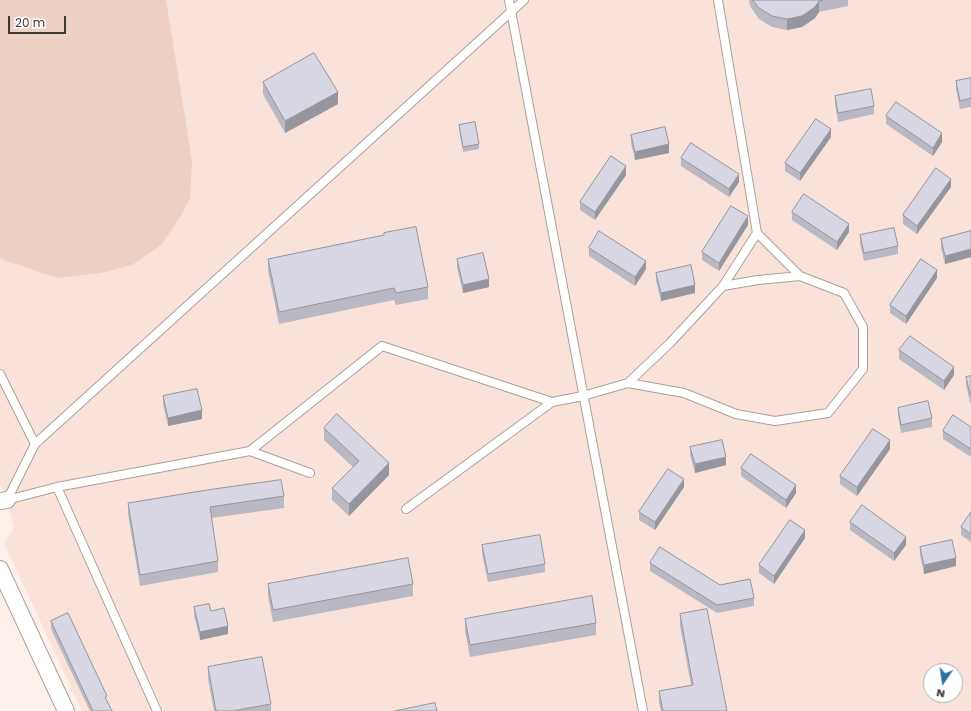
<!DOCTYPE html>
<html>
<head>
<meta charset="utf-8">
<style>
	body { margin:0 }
	#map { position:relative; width:971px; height:711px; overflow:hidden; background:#fdefea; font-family:Poppins,sans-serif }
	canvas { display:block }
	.north { position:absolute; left:923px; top:663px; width:40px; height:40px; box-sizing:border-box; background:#fff; border:1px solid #b1afaf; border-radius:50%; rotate:193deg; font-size:11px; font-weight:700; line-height:16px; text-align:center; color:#3d3836 }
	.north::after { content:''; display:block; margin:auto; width:14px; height:18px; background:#2a71a5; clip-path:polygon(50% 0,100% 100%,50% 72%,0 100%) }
	.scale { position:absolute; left:8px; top:16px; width:58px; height:18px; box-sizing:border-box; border:2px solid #3d3836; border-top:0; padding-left:5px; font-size:12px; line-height:14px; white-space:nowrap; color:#3d3836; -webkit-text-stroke:3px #fff; paint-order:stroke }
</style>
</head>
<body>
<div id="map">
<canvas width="971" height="711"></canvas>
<div class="north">N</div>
<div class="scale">20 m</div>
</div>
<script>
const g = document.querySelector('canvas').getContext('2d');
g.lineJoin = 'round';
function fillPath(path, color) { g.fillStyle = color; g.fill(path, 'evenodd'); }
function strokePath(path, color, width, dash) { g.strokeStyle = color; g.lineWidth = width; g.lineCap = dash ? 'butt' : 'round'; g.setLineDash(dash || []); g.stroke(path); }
const built = new Path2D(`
	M0 0H971V711H82L4 543 14 528 7 500 0 484ZM931 671H955V695H931Z`);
const green = new Path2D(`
	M0 0H166L192 161 190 199 180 217 161 245 132 265 101 273 57 278 4 260 0 257Z`);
const service = new Path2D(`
	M509 0 643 711
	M718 0 757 233 800 276
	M0 374 35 444
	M628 383 670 343 723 286 757 233
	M250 451 382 346 552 402
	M57 487 157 711
	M7 500 35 444 524 0
	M7 500 57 487 250 451 310 473
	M406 509 552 402 583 396 628 383 684 393 736 414 775 421 828 413 863 369V327L844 293 800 276 758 280 723 286`);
const minor = new Path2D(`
	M0 501 7 500
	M0 569 66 711`);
const wall = new Path2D(`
	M749 0H848V6L819 12 815 18 802 27 787 30 772 27 759 19 750 6Z
	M971 78V107L960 109 956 89V81Z
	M263 82 338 104 285 133 263 94Z
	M835 96 874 106V114L838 122 835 104Z
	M886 116 942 142 933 156 886 124Z
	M459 125 479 144V149L463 152 459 129Z
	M631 135 669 153 635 160 631 143Z
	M831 137 800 181 785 171V163Z
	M681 158 739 182 729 197 681 166Z
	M626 175 595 220 580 210V202Z
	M951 187 917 234 903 224V215Z
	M792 212 849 232 837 250 792 220Z
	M748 225 719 271 702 260V252Z
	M971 231V257L945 264 941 248V239Z
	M384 233 428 287V299L396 305 394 300 279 324 268 271V259L384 236Z
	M860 235 898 246V254L864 261 860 243Z
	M589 248 646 269 635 286 589 256Z
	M457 259 489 287 463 293 457 267Z
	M656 273 695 293 661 301 656 281Z
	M937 278 906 324 890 313V305Z
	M899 350 954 375 944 390 899 359Z
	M971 376V402L970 403 966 385V377Z
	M163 396 202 419 168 426 163 405Z
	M898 408 932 418V427L901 433 898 416Z
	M971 427V457L943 439V431Z
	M324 428 389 475 349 516 332 500V488L353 467 324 440Z
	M690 447 726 465 695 473 690 455Z
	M890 449 857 496 840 484V476Z
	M741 468 796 493 786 508 741 476Z
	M684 487 655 530 639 520V512Z
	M284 496V508L211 518 218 561V572L140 586 128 514V503Z
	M971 512V542L961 535V527Z
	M850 522 906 545 894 561 850 530Z
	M805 538 774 584 759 573V565Z
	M482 545 545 564V572L488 582 482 554Z
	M920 547 956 566 924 574 920 555Z
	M650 563 720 585 754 598V606L717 613 650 571Z
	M268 584H413V596L273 622 268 596Z
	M194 607 211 611 228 634 200 640 194 615Z
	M680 614 727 711H661L659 703V691L691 685 680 626Z
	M465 619 596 623V635L470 657 465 631Z
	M51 621 107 701 112 711H90L51 629Z
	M208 667 271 704V711H214L208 679Z`);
const shadedWall = new Path2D(`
	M819 1V12L815 18 802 27 787 30V19Z
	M338 92V104L285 133V121Z
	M831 129V137L800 181V173Z
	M942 133V142L933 156V148Z
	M669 144V153L635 160V152Z
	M626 166V175L595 220V212Z
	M739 174V182L729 197V189Z
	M951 179V187L917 234V226Z
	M748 216V225L719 271V263Z
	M849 224V232L837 250V242Z
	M971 249V257L945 264V256Z
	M646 261V269L635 286V277Z
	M937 270V278L906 324V316Z
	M489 279V287L463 293V285Z
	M695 285V293L661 301V293Z
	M954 367V375L944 390V381Z
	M202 410V419L168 426V418Z
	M890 440V449L857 496V487Z
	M726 457V465L695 473V464Z
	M389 463V475L349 516V504Z
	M684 479V487L655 530V522Z
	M796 485V493L786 508V500Z
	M805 530V538L774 584V576Z
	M906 537V545L894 561V553Z
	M956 558V566L924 574V565Z
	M228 626V634L200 640V632Z`);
const building = new Path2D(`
	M753 0H823L819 1 815 7 802 16 787 19 772 16 759 8Z
	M314 53 338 92 285 121 263 82Z
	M971 78V98L960 101 956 81Z
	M871 89 874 106 838 113 835 96Z
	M896 102 942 133 933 148 886 116Z
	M816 119 831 129 800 173 785 163Z
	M475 122 479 144 463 147 459 125Z
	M665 127 669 144 635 152 631 135Z
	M691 143 739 174 729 189 681 158Z
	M611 156 626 166 595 212 580 202Z
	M936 168 951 179 917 226 903 215Z
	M804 194 849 224 837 242 792 212Z
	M731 206 748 216 719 263 702 252Z
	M416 227 428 287 396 293 394 288 279 312 268 259 384 235V233Z
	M894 228 898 246 864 253 860 235Z
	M599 231 646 261 635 277 589 248Z
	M971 231V249L945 256 941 239Z
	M483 253 489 279 463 285 457 259Z
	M921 259 937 270 906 316 890 305Z
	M691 265 695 285 661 293 656 273Z
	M910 336 954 367 944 381 899 350Z
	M971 376V394H970L966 377Z
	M197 389 202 410 168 418 163 396Z
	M928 401 932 418 901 425 898 408Z
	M337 414 389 463 349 504 332 488 359 461 324 428Z
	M953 415 971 427V449L943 431Z
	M873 429 890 440 857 487 840 476Z
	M722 440 726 457 695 464 690 447Z
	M751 454 796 485 786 500 741 468Z
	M668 469 684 479 655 522 639 512Z
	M281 480 284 496 210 507 218 561 140 575 128 503 207 490Z
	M862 505 906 537 894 553 850 522Z
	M971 512V534L961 527Z
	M790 520 805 530 774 576 759 565Z
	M540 535 545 564 488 574 482 545Z
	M952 540 956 558 924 565 920 547Z
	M660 547 720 585 750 579 754 598 717 605 650 563Z
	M408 558 413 584 273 610 268 584Z
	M592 596 596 623 470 645 465 619Z
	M209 604 211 611 224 608 228 626 200 632 194 607Z
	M707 609 727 711H663L659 691 693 685 680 614Z
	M68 613 107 696 105 697 112 711H93L51 621Z
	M262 657 271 704 232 711H216L208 667Z
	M435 703 437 711H395Z`);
fillPath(built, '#f8e2da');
fillPath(green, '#eed1c5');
strokePath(service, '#ada09b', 10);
strokePath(minor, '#ada09b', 18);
strokePath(service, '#fff', 8);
strokePath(minor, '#fff', 16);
fillPath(wall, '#bab8c2');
fillPath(shadedWall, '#97969e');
fillPath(building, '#d8d6e2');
strokePath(building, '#97969e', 1);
</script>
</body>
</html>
